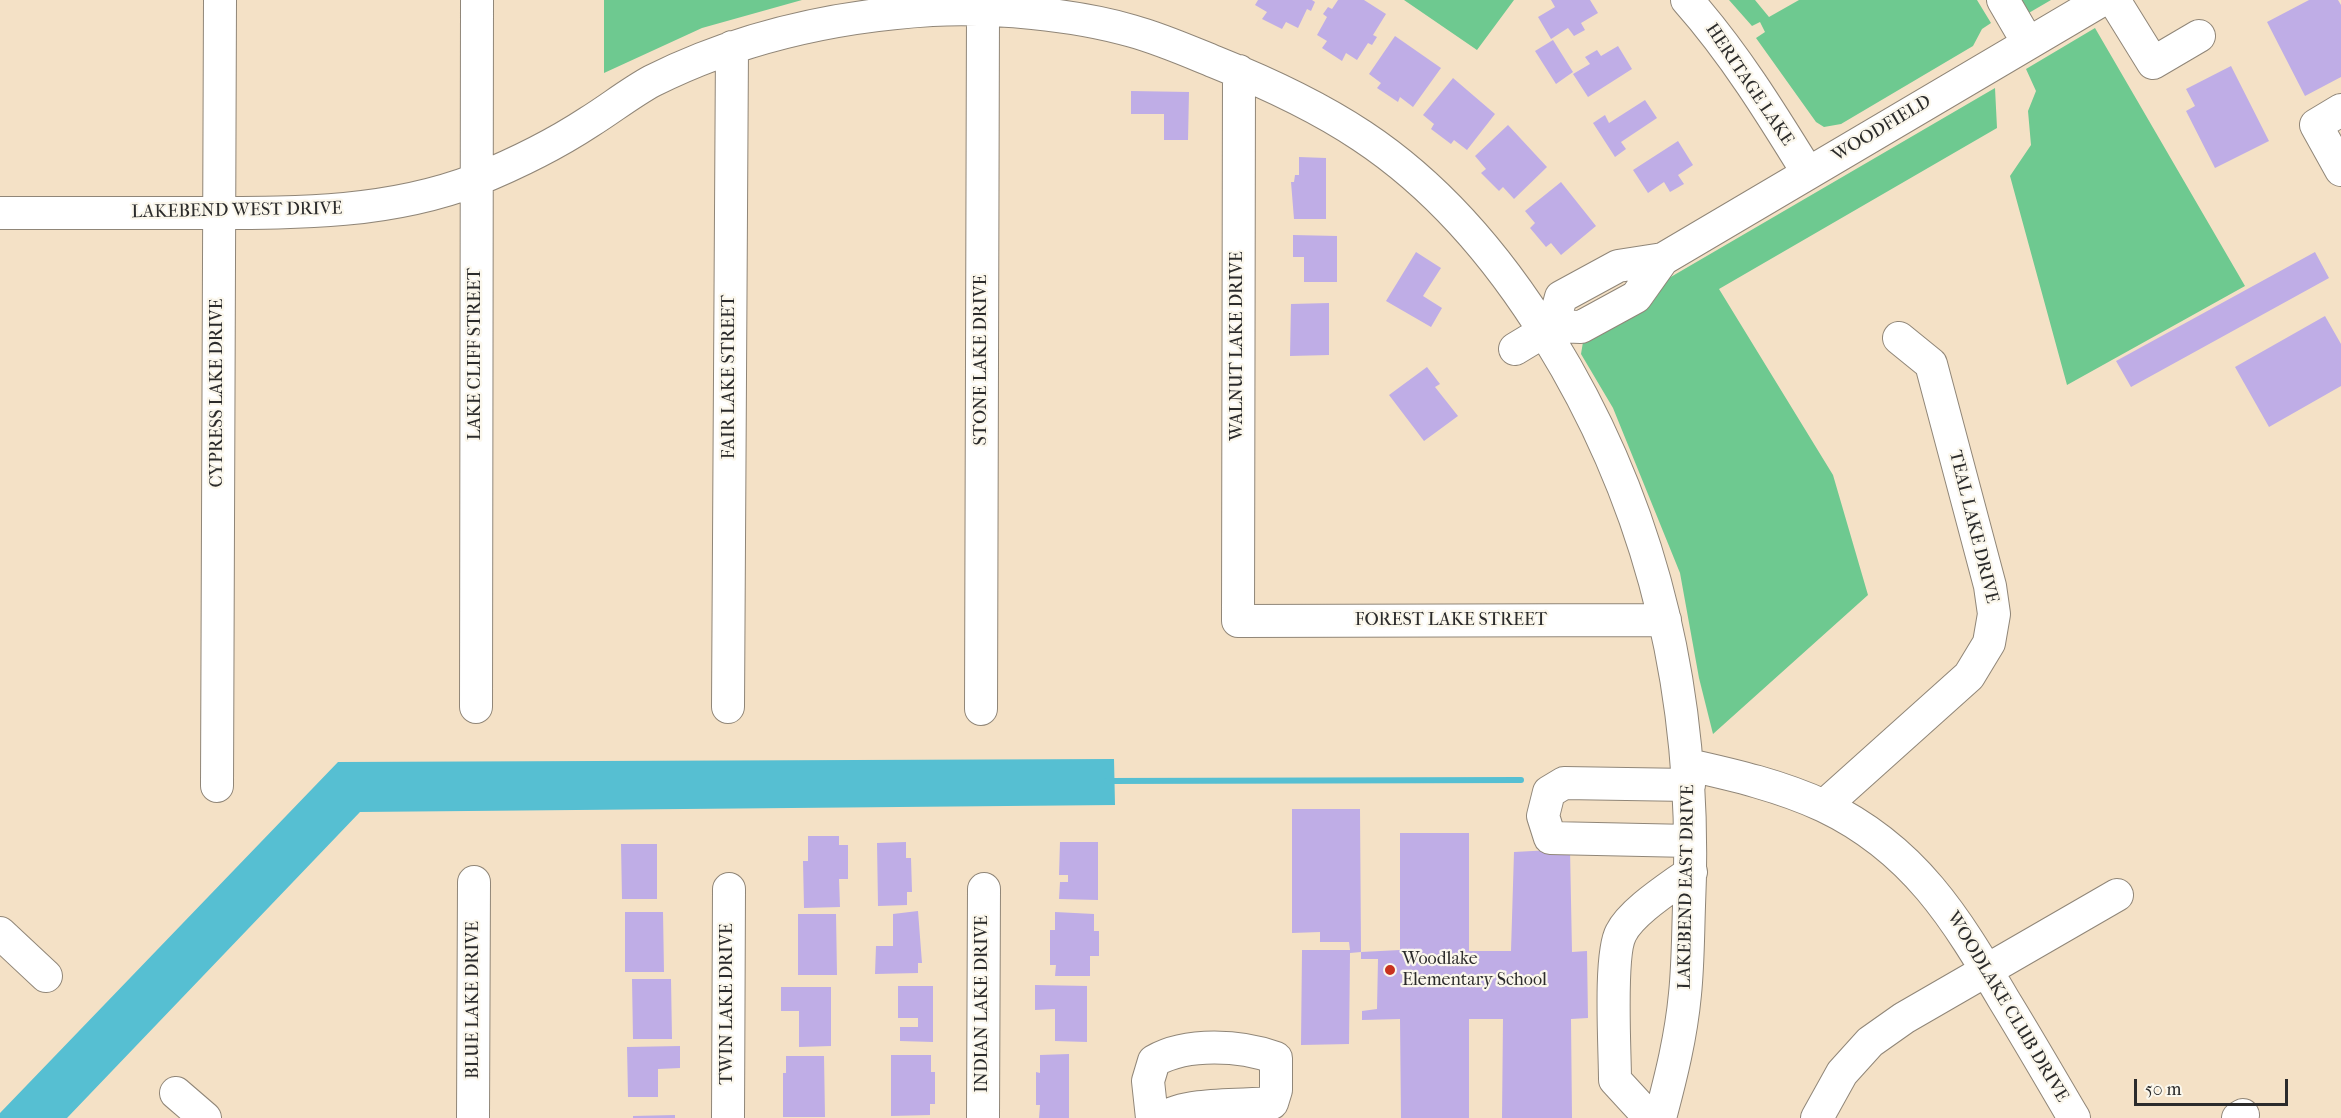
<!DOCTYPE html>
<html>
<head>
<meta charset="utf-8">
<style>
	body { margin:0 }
	#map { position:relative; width:2341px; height:1118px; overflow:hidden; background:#f4e1c6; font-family:"IM FELL French Canon",serif }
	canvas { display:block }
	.scale { position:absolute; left:2134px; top:1079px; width:154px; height:27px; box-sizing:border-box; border:3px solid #2b2b2b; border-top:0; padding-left:8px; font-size:18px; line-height:21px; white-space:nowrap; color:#2b2b2b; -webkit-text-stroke:4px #fbf7ec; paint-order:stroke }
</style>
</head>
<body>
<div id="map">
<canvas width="2341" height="1118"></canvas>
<div class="scale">50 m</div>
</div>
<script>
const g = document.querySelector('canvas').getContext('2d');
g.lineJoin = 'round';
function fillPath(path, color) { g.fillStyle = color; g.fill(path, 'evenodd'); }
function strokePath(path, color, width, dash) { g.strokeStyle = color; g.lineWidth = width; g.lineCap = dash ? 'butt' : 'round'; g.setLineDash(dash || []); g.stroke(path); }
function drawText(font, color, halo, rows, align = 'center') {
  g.font = font + ' "IM FELL French Canon",serif'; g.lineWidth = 4.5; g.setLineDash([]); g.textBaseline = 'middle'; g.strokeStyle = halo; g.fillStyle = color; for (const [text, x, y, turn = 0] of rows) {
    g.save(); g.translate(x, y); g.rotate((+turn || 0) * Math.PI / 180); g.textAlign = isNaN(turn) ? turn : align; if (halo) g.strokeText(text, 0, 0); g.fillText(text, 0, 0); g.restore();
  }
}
const green = new Path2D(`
	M604 0H802L702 28 604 73Z
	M1404 0H1514L1477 50Z
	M1729 0H1755L1769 17 1799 0H1977L1991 23 1982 29 1973 46 1841 124 1824 127 1816 122 1756 38 1765 32 1760 22 1752 26Z
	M2018 0H2051L2027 14Z
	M2095 28 2245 286 2067 385 2010 176 2031 145 2028 111 2036 91 2026 69Z
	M1995 88 1997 128 1719 289 1833 475 1868 595 1713 734 1699 678 1680 573 1613 408 1581 354 1583 342 1652 303 1669 278Z`);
const water = new Path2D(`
	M1114 759 1115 805 360 812 67 1118H0V1113L338 762Z`);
const stream = new Path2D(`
	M1107 781 1521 780`);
const building = new Path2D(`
	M1258 0H1312L1315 2 1311 11 1307 9 1298 28 1286 22 1282 29 1262 19 1267 12 1255 5Z
	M1338 0H1364L1386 14 1373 35 1377 37 1372 45 1368 43 1357 60 1346 53 1342 61 1322 48 1327 41 1317 35 1327 17 1323 14 1328 7 1332 9Z
	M1551 0H1590L1598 13 1581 23 1585 30 1574 36 1568 28 1551 39 1538 17 1555 7Z
	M2309 0H2338L2341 5V77L2305 96 2267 22Z
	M1395 36 1441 68 1413 107 1400 97 1398 102 1377 88 1381 83 1369 74Z
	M1553 40 1573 72 1556 84 1535 51Z
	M1618 46 1632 69 1588 97 1573 74 1590 64 1585 57 1597 50 1601 56Z
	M2231 66 2269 141 2215 168 2186 111 2195 106 2186 89Z
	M1453 78 1495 114 1467 150 1454 140 1451 144 1431 129 1434 124 1423 115Z
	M1131 91 1189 92 1188 140H1164V114H1131Z
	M1645 100 1657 118 1621 142 1626 149 1615 157 1593 123 1605 115 1609 123Z
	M1508 125 1547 167 1514 199 1503 187 1499 191 1481 173 1486 169 1475 156Z
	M1678 141 1693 165 1678 175 1684 184 1670 192 1664 182 1648 193 1633 170Z
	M1299 157 1326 158V219H1294L1291 182H1294L1295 175H1299Z
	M1561 182 1596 226 1561 255 1551 243 1546 247 1530 228 1535 223 1525 211Z
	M1293 235 1337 236V282H1304V257H1293Z
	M1416 252 1441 268 1423 296 1442 308 1431 327 1386 301Z
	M2315 252 2329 278 2131 387 2116 361Z
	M1329 303V355L1290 356 1291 304Z
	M2325 316 2341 344V386L2269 427 2235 367Z
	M1427 367 1440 384 1435 387 1458 416 1424 441 1389 395Z
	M1292 809H1360L1361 952 1350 953 1349 1044 1301 1045 1302 950H1350L1349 942H1320V932L1292 933Z
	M1400 833H1469V951H1511L1514 852 1570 849 1572 952 1587 951 1588 1018 1571 1019 1572 1118H1502L1503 1019H1469V1118H1401L1400 1019 1362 1020V1011L1377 1009 1378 959H1361V952L1400 950Z
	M808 836H839V845H848V879H839L840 907 804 908 803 861H808Z
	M906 842V858H911L912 892H907V905L878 906 877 843Z
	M1060 842H1098V900L1059 899 1060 882H1068V875H1059Z
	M621 844H657V899H622Z
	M918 911 922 963H918V973L875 974 876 946H893V914Z
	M625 912H663L664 972H625Z
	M1055 912 1094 914V931H1099V956H1090V976H1055L1056 965H1050V930H1055Z
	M798 914H836L837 975H798Z
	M632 979H671L672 1039H633Z
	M1035 985 1087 986V1042L1055 1041V1009L1035 1010Z
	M898 986H933V1042L900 1041V1027H918V1018H898Z
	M781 987H831V1046L799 1047V1011H781Z
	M680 1046V1068L658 1069V1097H628L627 1047Z
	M1069 1054V1118H1039L1040 1105H1036V1072L1040 1073V1055Z
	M891 1055H931V1072H935V1104H930V1115L891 1116Z
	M786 1056H824L825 1117H783V1073H786Z
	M675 1115V1118H633V1116Z`);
const minor = new Path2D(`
	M1687 0C1734 53 1771 113 1808 173
	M2003 0 2028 43
	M2114 0 2153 63 2199 36
	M1239 71 1238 621 1665 620
	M2341 110 2316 125 2341 170
	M0 213C67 213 135 213 202 213 296 213 387 214 476 180 515 164 554 145 589 122 610 109 630 93 652 81 740 37 834 16 932 10 992 7 1074 14 1132 31 1161 39 1188 51 1215 62 1265 82 1317 106 1362 136 1439 187 1501 261 1549 339 1656 512 1698 704 1689 906 1688 935 1688 965 1685 994 1681 1037 1671 1077 1660 1118
	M1553 326 1561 297 1618 266 1663 259 2102 0
	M1553 326 1581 327 1636 297 1663 259
	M1515 349 1553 326
	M476 707 477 0
	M728 707 732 47
	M981 709 983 11
	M1689 765C1734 775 1781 786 1824 806 1914 849 1956 918 2004 1000 2028 1039 2051 1079 2074 1118
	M1689 785 1564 783 1549 792 1543 816 1550 838 1690 841
	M217 786 220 0
	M1824 806 1969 676 1989 643 1994 614 1990 586 1931 364 1899 338
	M0 933 46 976
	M176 1093 205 1118
	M473 1118 474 882
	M728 1118 729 889
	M983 1118 984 889
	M1152 1118 1148 1081 1154 1061C1187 1042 1241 1045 1276 1058V1090L1272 1103C1243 1106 1187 1102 1163 1118
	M1650 1118 1615 1080C1615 1050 1609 955 1621 933 1632 911 1671 887 1691 872
	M1817 1118 1842 1073 1870 1042 1904 1018 2117 895
	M2238 1118 2243 1115`);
const markers = [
	[1390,970,6,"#c8321e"]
];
const streetNames = [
	["HERITAGE LAKE",1749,85,56],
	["WOODFIELD",1882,129,-31],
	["LAKEBEND WEST DRIVE",237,211,-1],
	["WALNUT LAKE DRIVE",1238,346,-90],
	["LAKE CLIFF STREET",476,354,-90],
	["STONE LAKE DRIVE",982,360,-90],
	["FAIR LAKE STREET",730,377,-90],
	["CYPRESS LAKE DRIVE",218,393,-90],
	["TEAL LAKE DRIVE",1973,527,76],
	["FOREST LAKE STREET",1451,621],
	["LAKEBEND EAST DRIVE",1687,887,-89],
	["BLUE LAKE DRIVE",474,1000,-90],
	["TWIN LAKE DRIVE",728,1004,-90],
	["INDIAN LAKE DRIVE",983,1004,-90],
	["WOODLAKE CLUB DRIVE",2007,1007,59]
];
const poiNames = [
	["Woodlake",1402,960],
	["Elementary School",1402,981]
];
fillPath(green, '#6ec990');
fillPath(water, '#56bfd2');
strokePath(stream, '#56bfd2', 6);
fillPath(building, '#bfade6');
strokePath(minor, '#908678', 34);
strokePath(minor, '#fff', 32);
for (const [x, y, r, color] of markers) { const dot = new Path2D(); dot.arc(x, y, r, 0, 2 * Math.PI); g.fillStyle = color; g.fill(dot); strokePath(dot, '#fbf7ec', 2); }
drawText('18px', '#2b2b2b', '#fbf7ec', streetNames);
drawText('18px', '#2b2b2b', '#fbf7ec', poiNames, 'left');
</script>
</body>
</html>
